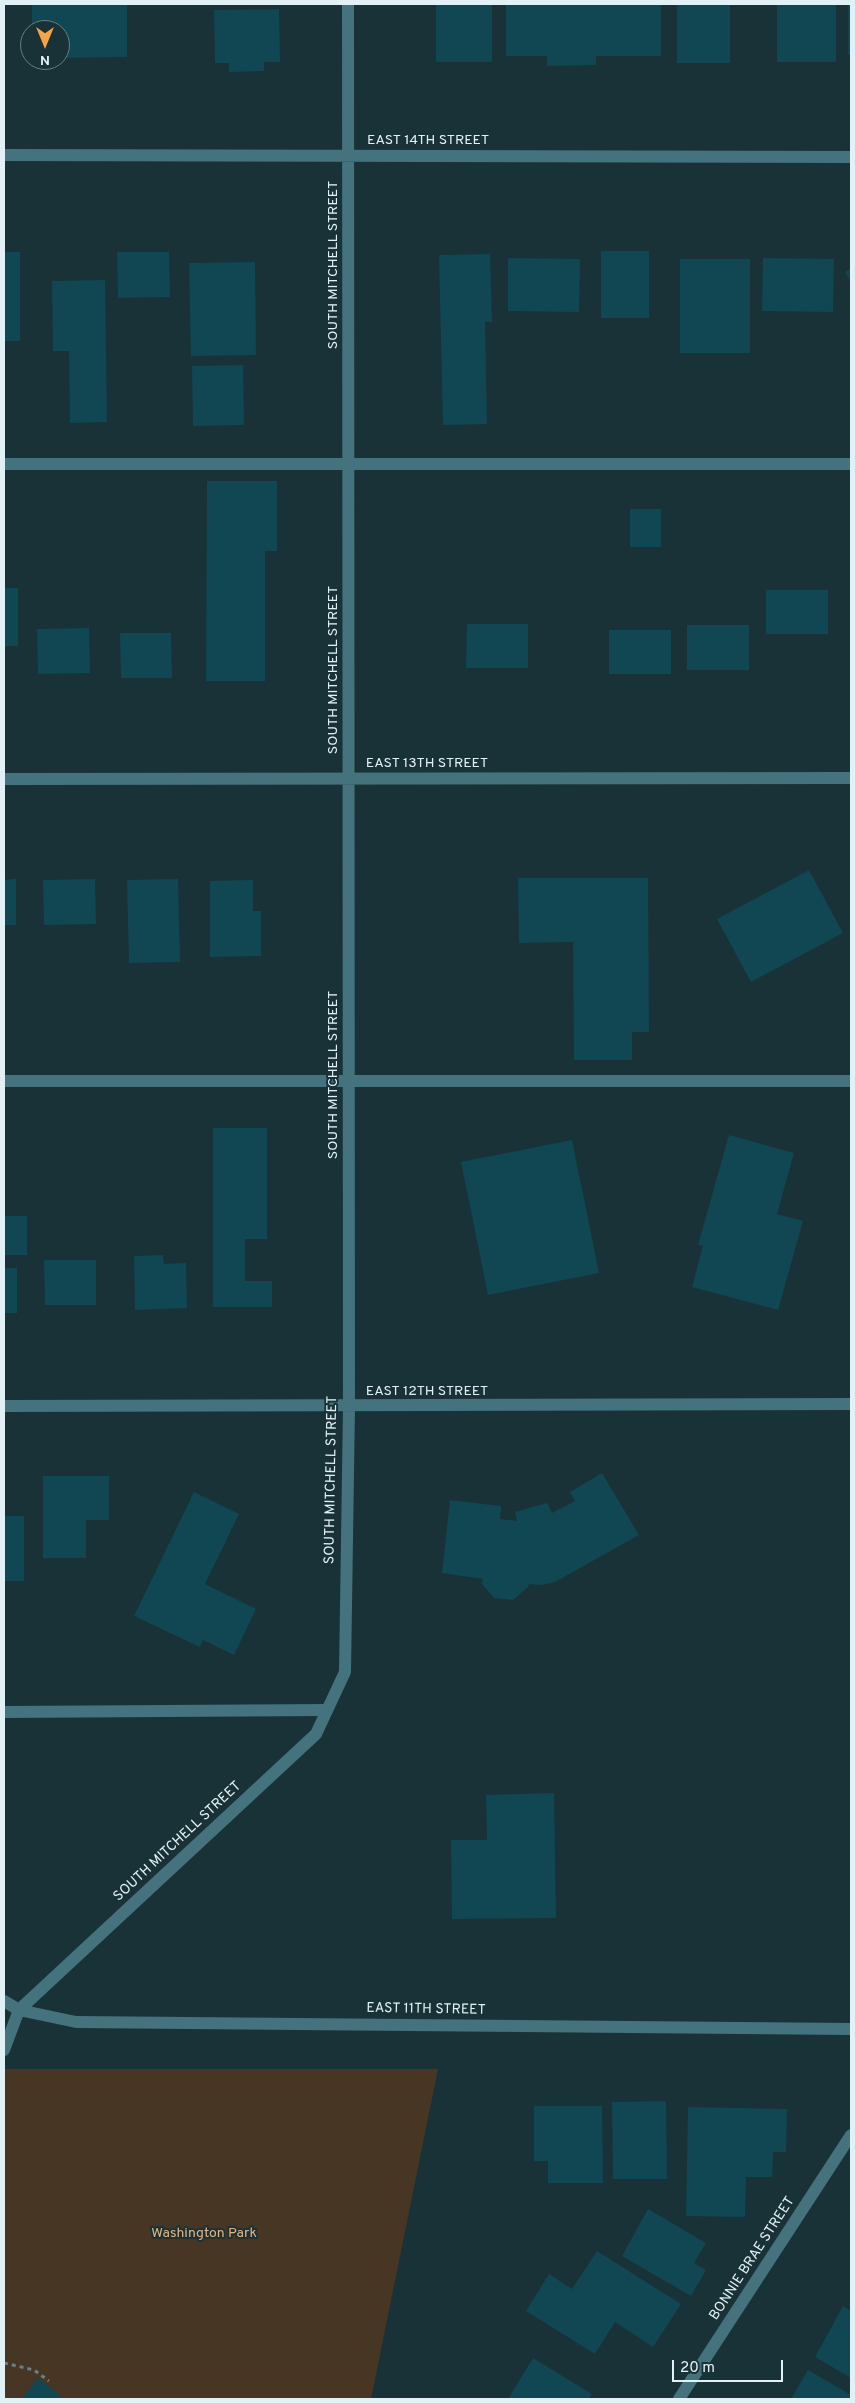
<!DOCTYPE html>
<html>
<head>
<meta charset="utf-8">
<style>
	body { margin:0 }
	#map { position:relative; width:855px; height:2403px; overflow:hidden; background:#193237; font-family:Overpass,sans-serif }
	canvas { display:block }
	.frame { position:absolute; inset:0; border:5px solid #e2f1f5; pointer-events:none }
	.north { position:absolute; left:20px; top:20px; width:50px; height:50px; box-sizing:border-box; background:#193237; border:1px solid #697e83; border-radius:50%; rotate:180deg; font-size:14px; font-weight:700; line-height:20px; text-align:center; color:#e2f1f5 }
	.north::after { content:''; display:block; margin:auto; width:18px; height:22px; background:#f5a346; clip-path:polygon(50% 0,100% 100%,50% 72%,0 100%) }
	.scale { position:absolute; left:672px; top:2360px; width:111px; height:22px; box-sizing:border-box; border:2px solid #e2f1f5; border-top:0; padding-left:6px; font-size:15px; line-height:18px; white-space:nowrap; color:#e2f1f5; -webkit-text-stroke:4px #193237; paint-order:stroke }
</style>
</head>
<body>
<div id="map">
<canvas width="855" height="2403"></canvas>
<div class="frame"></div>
<div class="north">N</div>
<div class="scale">20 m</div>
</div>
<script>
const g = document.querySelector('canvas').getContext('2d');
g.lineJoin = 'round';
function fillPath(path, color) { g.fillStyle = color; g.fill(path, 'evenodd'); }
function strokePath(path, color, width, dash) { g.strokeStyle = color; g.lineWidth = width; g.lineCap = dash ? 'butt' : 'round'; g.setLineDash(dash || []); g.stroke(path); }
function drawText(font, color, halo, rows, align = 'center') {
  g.font = font + ' Overpass,sans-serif'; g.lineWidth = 4; g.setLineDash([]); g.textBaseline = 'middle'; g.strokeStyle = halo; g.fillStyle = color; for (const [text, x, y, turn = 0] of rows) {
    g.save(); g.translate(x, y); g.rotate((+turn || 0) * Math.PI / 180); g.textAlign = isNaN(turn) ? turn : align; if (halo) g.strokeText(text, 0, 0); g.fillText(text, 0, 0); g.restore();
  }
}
const green = new Path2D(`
	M4 2069H438L371 2399H4Z`);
const building = new Path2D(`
	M32 4H127V57L60 58V30H32Z
	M436 4H492V62H436Z
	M506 4H661V56H596V65L547 66V56H506Z
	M677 4H730V63H677Z
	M777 4H836V62H777Z
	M848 4H851V55H848Z
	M279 9 280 62H264V71L229 72V63H215L214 10Z
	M601 251H649V318H601Z
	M4 252H20V341H4Z
	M117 252H169L170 297 118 298Z
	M490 254 492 322H485L487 424 443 425 439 255Z
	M508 258 580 259 579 312 508 311Z
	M763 258 834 259 833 312 762 311Z
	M680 259H750V353H680Z
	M255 262 256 355 191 356 189 263Z
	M851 269V283L845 272Z
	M105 280 107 422 70 423 69 351H53L52 281Z
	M243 365 244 425 193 426 192 366Z
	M207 481H277V551H265V681H206Z
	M630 509H661V547H630Z
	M4 588H18V646H4Z
	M766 590H828V634H766Z
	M467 624H528V668H466Z
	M687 625H749V670H687Z
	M89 628 90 673 38 674 37 629Z
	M609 630H671V674H609Z
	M120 633H171L172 678H121Z
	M809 870 843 933 751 982 717 919Z
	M518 878H648L649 1032H632V1060H574L573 942 519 943Z
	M16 879V925H4V880Z
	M95 879 96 924 44 925 43 880Z
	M178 879 180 962 129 963 127 880Z
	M253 880V911H261V956L210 957V881Z
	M213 1128H267V1239H245V1281H272V1307H213Z
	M729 1135 794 1153 777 1214 803 1221 778 1310 692 1287 703 1246 698 1245Z
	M572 1140 599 1273 488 1295 461 1162Z
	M4 1216H27V1255H4Z
	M163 1255 164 1264 186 1263 187 1308 135 1310 134 1256Z
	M44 1260H96V1305H45Z
	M4 1268H17V1313H4Z
	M602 1473 639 1535 555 1582 542 1585 529 1584 528 1587 513 1600 494 1598 482 1584 483 1579 442 1573 450 1500 501 1506 500 1519 517 1521 515 1512 547 1503 552 1513 575 1501 570 1492Z
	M43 1476H109V1520H86V1558H43Z
	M194 1492 239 1514 205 1584 256 1609 234 1655 203 1640 200 1647 134 1616Z
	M4 1516H24V1581H4Z
	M554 1793 556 1918 452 1919 451 1840H487L486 1795Z
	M666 2101 667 2179H613L612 2102Z
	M534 2106H602L603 2183H548V2161H534Z
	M688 2107 787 2109 786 2152H773L772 2177H746L745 2217 686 2216Z
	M648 2209 706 2243 694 2263 706 2270 691 2296 622 2256Z
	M597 2251 681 2304 653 2347 615 2322 595 2354 526 2311 549 2274 572 2289Z
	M843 2306 851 2311V2378L815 2357Z
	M533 2358 592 2394 589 2399H508Z
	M808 2370 851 2395V2399H791Z
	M38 2378 63 2398 62 2399H21Z`);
const path = new Path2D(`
	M4 2363 34 2370 49 2381`);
const lane = new Path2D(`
	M4 464H851
	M4 1081H851
	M4 1712 327 1710`);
const street = new Path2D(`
	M4 155 851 157
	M4 779 851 778
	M4 1406 851 1404
	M4 2001 19 2010 76 2022 851 2029
	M4 2050 19 2010 316 1734 345 1672 349 1407 348 4
	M679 2399 851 2135`);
const streetNames = [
	["EAST 14TH STREET",428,141],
	["SOUTH MITCHELL STREET",334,265,-90],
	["SOUTH MITCHELL STREET",334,670,-90],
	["EAST 13TH STREET",427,764],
	["SOUTH MITCHELL STREET",334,1075,-90],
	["EAST 12TH STREET",427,1392],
	["SOUTH MITCHELL STREET",332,1480,-89],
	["SOUTH MITCHELL STREET",178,1842,-43],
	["EAST 11TH STREET",426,2010,1],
	["BONNIE BRAE STREET",753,2259,-57]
];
const parkNames = [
	["Washington Park",204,2234]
];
fillPath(green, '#483624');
fillPath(building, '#104752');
strokePath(path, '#6a7f84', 3, [4, 4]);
strokePath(lane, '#44727d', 12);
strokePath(street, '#44727d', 12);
drawText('14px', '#e2f1f5', '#193237', streetNames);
drawText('14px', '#e6b482', '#193237', parkNames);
</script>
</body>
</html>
